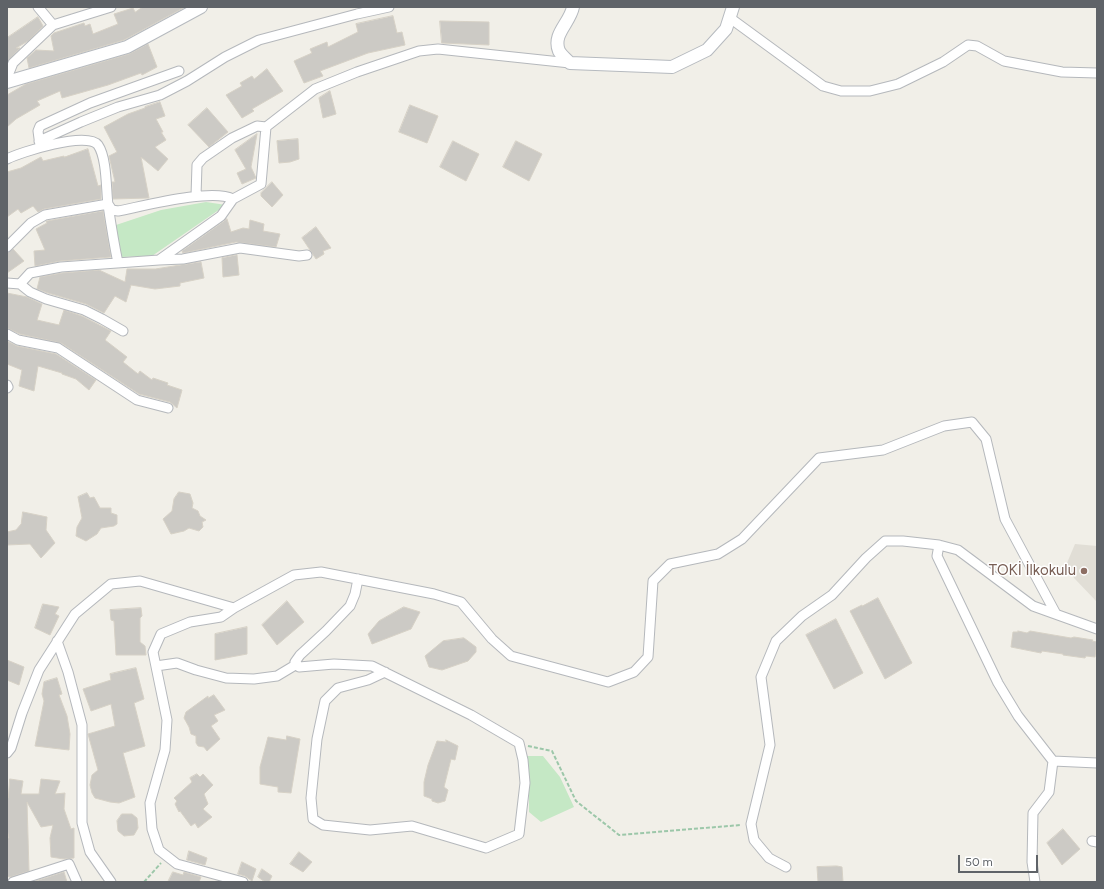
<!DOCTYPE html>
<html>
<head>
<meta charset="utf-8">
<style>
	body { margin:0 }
	#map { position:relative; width:1104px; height:889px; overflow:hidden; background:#f1efe8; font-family:Figtree,sans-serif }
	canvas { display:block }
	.frame { position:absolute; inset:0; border:8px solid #5f6368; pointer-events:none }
	.scale { position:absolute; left:958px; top:855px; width:80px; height:18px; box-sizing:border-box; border:2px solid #5f6368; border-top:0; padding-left:5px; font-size:12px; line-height:14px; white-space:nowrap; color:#5f6368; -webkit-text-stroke:3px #fff; paint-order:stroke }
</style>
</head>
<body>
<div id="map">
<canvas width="1104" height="889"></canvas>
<div class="frame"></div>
<div class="scale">50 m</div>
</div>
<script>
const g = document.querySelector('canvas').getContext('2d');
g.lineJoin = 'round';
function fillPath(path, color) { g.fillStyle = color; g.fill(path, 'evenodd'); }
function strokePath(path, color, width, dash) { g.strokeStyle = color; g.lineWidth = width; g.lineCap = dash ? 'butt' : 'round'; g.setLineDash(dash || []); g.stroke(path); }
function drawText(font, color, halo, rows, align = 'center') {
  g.font = font + ' Figtree,sans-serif'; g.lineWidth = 3; g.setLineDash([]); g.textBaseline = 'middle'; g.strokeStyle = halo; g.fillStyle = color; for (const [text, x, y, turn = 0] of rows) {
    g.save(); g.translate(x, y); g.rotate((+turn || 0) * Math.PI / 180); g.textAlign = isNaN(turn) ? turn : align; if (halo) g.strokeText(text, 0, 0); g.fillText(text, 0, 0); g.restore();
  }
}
const education = new Path2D(`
	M1075 544 1097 546V602L1074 578 1067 563Z`);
const green = new Path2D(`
	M206 202 226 205 152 256 121 257 116 225 161 210Z
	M526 756H543L560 777 574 807 541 822 529 812V785Z`);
const building = new Path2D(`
	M143 7H185L124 40 29 68 27 58 36 50 54 51 51 36 54 33 84 23 85 26 90 24 93 34 118 24 114 14 133 8 135 12Z
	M393 16 397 33 402 32 405 45 368 53 320 71 323 76 304 83 294 61 312 53 310 49 327 42 328 47 358 32 356 24Z
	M38 17 43 26 28 41 16 48H20L7 62V38Z
	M440 21 489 22V45L442 43Z
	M148 44 157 67 142 75 141 73 108 85 62 98 60 91 37 101 40 105 16 119 7 127V95L26 84 129 54Z
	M267 69 283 91 252 109 254 111 242 118 226 95 242 86 240 83 252 76 254 79Z
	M330 91 336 114 323 118 319 98Z
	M160 102 165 116 156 119 163 132H161L166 140 155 147 168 159 158 171 141 157 149 198 113 199 112 182H115L109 156 117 152 104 127 128 114 145 108V107Z
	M410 105 438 116 427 143 399 132Z
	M207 108 228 132 209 147 188 125Z
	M257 134 251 167 256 178 242 184 237 173 246 169 235 150Z
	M298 139 299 159 290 162 279 163 277 141Z
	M453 141 479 154 466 181 440 167Z
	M516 141 542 154 529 181 503 167Z
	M88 149 98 186 101 185V199L44 209 38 212 33 206 21 213 18 209 7 217V172L21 168 41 157 43 161 64 156V157Z
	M272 182 283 195 272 207 261 196V193Z
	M103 211 111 257 60 261 35 266 34 251 45 250 36 229 47 223 46 221H47Z
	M227 219 231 232 243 228 249 229 250 220 264 224 263 231 280 234 276 247 236 242 183 253 182 251Z
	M316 227 331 248 323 251 324 254 316 259 302 238Z
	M13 249 24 261 7 273V253Z
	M237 255 239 275 223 277 222 258Z
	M201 262 204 278 180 283V286L155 289 131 285 126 302 115 296 104 313 86 304 48 293 37 289 40 277 62 273 99 270 125 282 127 269H155Z
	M7 293 27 297 42 304 37 320 59 325 64 310 82 316 111 331 105 340 127 357 123 362 138 374 140 371 152 380 153 378 168 383 167 385 182 390 177 408 170 402 139 394 61 343 20 334 7 328Z
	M7 341 17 346 56 354 96 380 89 390 76 379 62 374V373L38 366 34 391 19 386 22 370 7 364Z
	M179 492 190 494 193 503 192 508 198 511 200 516 206 520 202 522 203 527 199 531 189 528 184 531 171 534 163 519 172 511 174 499Z
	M87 493 90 498 94 497 100 508H111V513L117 515V524L114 526 101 528 97 534 86 541 76 536 77 527 82 518 78 497Z
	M23 512 47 517 46 530 55 543 41 558 30 544 7 545V532L16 530 21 524Z
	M878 598 912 663 885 679 850 611 862 605V606Z
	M287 601 304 622 277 645 262 625Z
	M43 604 59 607 55 614 59 616 50 635 35 628Z
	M404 607 420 612 411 629 372 644 368 634 379 621Z
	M141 608 142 616 140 618V642L145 646 146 655H116L114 621 111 620 110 610Z
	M836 619 863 673 834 689 806 635Z
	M247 627V654L215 660V634Z
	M1018 631 1027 633 1030 631 1071 638 1074 637 1093 640 1092 641 1097 642 1095 657 1086 656 1085 658 1063 655V654L1042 651 1041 653 1011 647 1013 632H1018Z
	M464 638 476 647V652L468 661 442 670 429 667 425 656 443 641Z
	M7 660 24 667 19 685 7 680Z
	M136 668 144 699 134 703 145 746 123 753 135 797 119 803 110 802 95 798 92 793 90 785 92 775 98 770 88 734 115 726 111 704 91 711 83 689 111 680 110 674Z
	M57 678 62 694 59 695 67 716 70 734 69 750 35 746 44 701 42 694 44 682Z
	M214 695 225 710 214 715 218 721 211 726 220 739 207 751 204 747 198 746 196 743V736L191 734 189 727 184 718 186 712 208 696V698Z
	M287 736 300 739 291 793 278 792V787L260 784V767L268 737 286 740Z
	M446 740 458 746 455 760 451 759 444 787 448 790 445 801 438 803 432 801V799L424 796V782L428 765 437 741 446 742Z
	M197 774 200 777 203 774 213 785 204 794 208 804 203 809 212 817 198 828 195 823 191 826 180 811 179 812 175 804 177 801 174 798 192 782 190 778Z
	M10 779 23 781 21 794H39L41 779 60 781 55 794 65 793 64 809 71 829 74 828V858L64 859 51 857 50 838 53 825 41 827 27 802 29 871 10 877 7 876V838H9L7 829V798H8Z
	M122 814H132L137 818 138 828 134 835 124 836 118 831 117 821Z
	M1063 829 1080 849 1062 865 1047 843Z
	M189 851 207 858 205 865 187 860Z
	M299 852 312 862 303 872 290 864Z
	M242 862 256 869 252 881 245 876 238 874Z
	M837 866 842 867 843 882H818L817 867Z
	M262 869 272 876 269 882H265L258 877Z
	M64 872 67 882H33Z
	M173 872 183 875 184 872 201 877 199 882H168Z`);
const path = new Path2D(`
	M528 746 552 751 576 801 619 835 741 825
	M144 882 161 863`);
const street = new Path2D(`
	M38 7 53 25
	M730 18 823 86 841 91H870L898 84 943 62 968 45 977 46 1004 61 1062 72 1097 73
	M7 78 13 63 53 25 111 7
	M39 141 81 122 118 107 160 95 187 81 225 57 259 40 357 14 389 7
	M40 146 38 131 40 126 90 103 179 71
	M7 159C21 152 87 131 98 145 107 158 106 189 108 205 111 225 114 244 118 263
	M196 196 197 165 203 158 232 138 257 126 266 127 315 89 357 72 419 51 438 49 570 63
	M108 204 112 210 118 211C144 206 212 188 233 199
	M7 247 31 223 45 215 108 204
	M159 260 183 259 240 248 299 256 307 255
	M7 283 20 284 30 292 46 299 84 310 102 319 123 331
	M20 284 30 273 61 267 159 260 221 216 233 199 261 184 266 127
	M7 334 18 340 58 348 137 400 168 408
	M7 385 8 387 7 388
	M358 579 355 594 350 606 326 631 300 655 295 662 299 667 334 664 372 666 471 715 519 743 523 760 525 783 519 834 486 848 412 826 370 830 323 825 313 819 311 798 317 739 325 701 338 688 368 680 385 672
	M234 608 221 617 190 622 161 634 153 652 167 720 165 750 150 803 152 829 159 850 177 864 243 882
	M1097 629 1033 606 958 550 939 545 937 556 998 683 1018 716 1053 761 1097 763
	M57 641 68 672 82 725V823L90 852 111 882
	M156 666 177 663 196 670 226 678 254 679 277 676 297 664
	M7 753 11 748 22 713 39 670 75 614 111 584 140 581 234 608 294 575 321 572 434 594 461 602 492 639 511 656 608 682 634 672 648 657 653 581 670 564 718 554 742 539 819 458 883 450 944 426 972 422 986 439 1005 519 1056 614
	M1092 841 1097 842
	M786 867 769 858 754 840 751 824 770 745 761 677 776 641 802 616 832 595 866 558 885 541H903L939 545
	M13 882 69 864 77 882
	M1035 882 1032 862 1033 813 1049 792 1053 761`);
const secondary = new Path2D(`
	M573 7C570 23 552 34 559 51 561 55 567 60 570 63L672 67 707 50 726 29 733 7
	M7 82 127 47 201 7`);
const markers = [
	[1084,571,4,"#8d6e63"]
];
const educationNames = [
	["TOKİ İlkokulu",1076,571]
];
fillPath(education, '#e1ded6');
fillPath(green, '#c5e8c5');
fillPath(building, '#cccac5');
strokePath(building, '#d6d1c6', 1);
strokePath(street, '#b5b8bc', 11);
strokePath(secondary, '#b6babf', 14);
strokePath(path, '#9cc7a9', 2, [4, 2]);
strokePath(street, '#fff', 9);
strokePath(secondary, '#fff', 12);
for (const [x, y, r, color] of markers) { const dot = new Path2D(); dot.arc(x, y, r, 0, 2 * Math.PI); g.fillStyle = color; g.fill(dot); strokePath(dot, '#fff', 1.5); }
drawText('15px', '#785e54', '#fff', educationNames, 'right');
</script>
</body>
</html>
